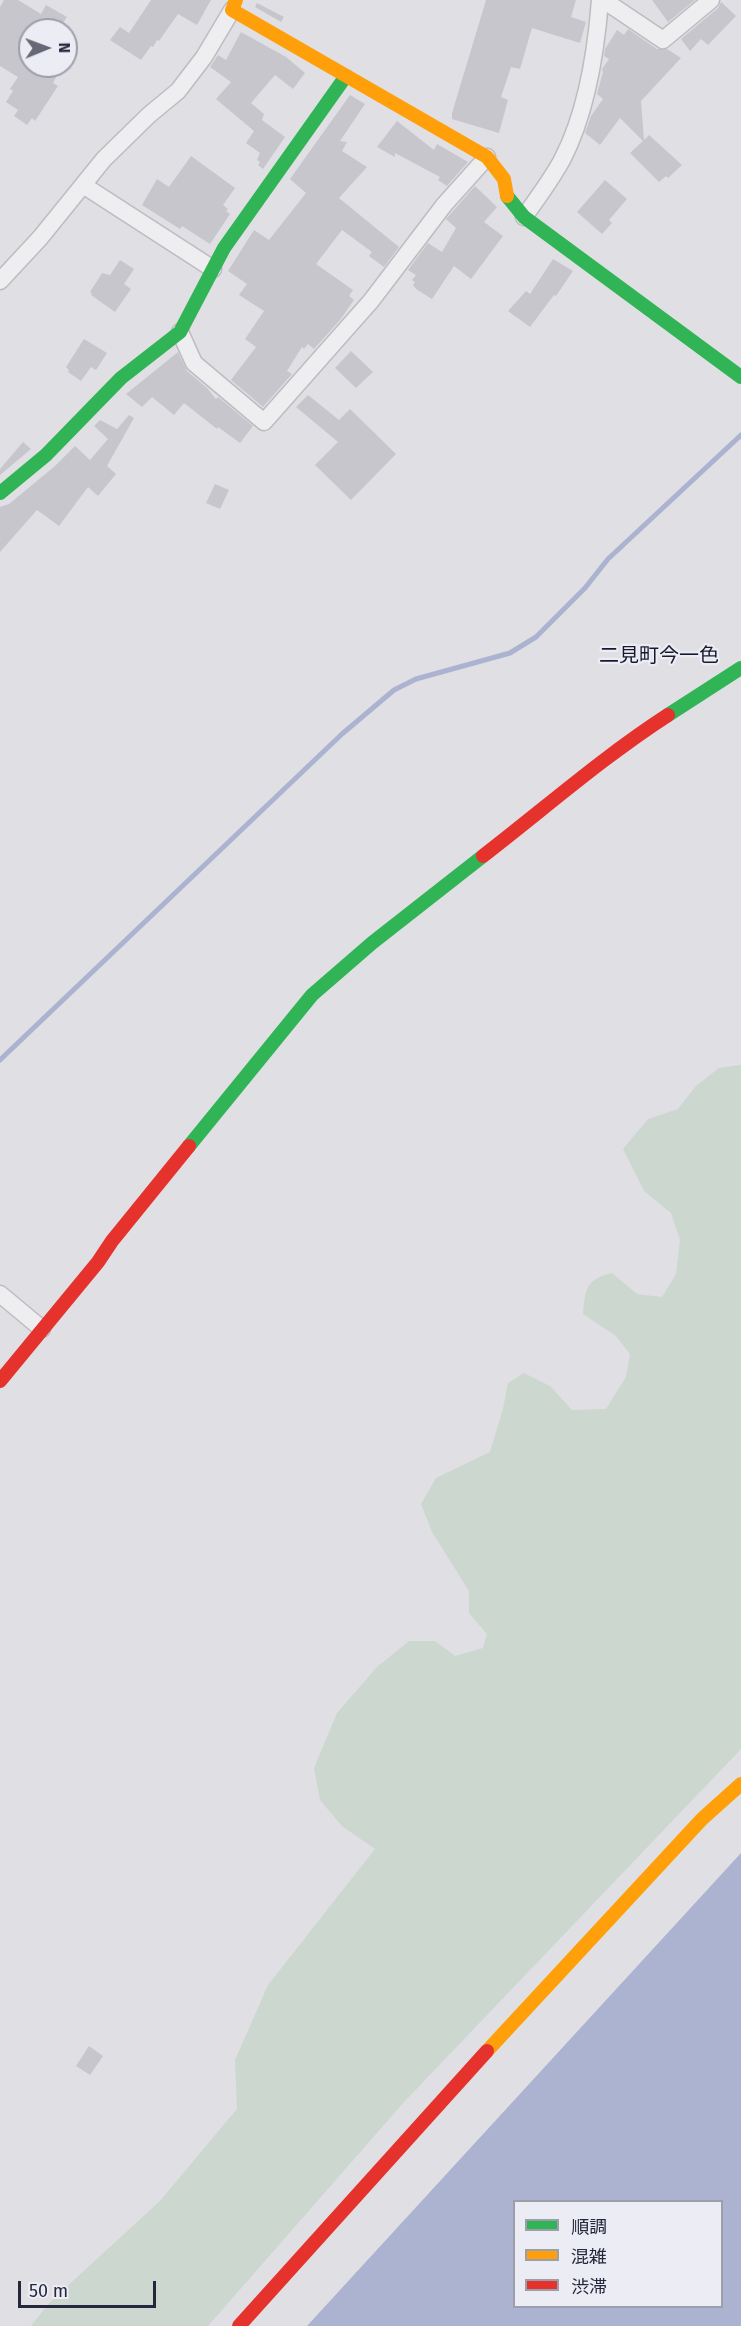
<!DOCTYPE html>
<html>
<head>
<meta charset="utf-8">
<style>
	body { margin:0 }
	#map { position:relative; width:741px; height:2326px; overflow:hidden; background:#dfdfe4; font-family:"Fira Sans","Noto Sans JP",sans-serif }
	canvas { display:block }
	.legend { position:absolute; left:513px; top:2200px; width:210px; height:108px; box-sizing:border-box; background:#ebecf4; border:2px solid #9c9eab; margin:0; padding:8px 10px; list-style:none; font-size:18px; color:#25283d }
	.legend li { display:flex; align-items:center; gap:12px; height:30px }
	.legend b { width:30px; border:2px solid #9c9eab }
	.north { position:absolute; left:18px; top:18px; width:60px; height:60px; box-sizing:border-box; background:#ebecf4; border:2px solid #9c9eab; border-radius:50%; rotate:89deg; font-size:16px; font-weight:700; line-height:24px; text-align:center; color:#25283d }
	.north::after { content:''; display:block; margin:auto; width:21px; height:27px; background:#666877; clip-path:polygon(50% 0,100% 100%,50% 72%,0 100%) }
	.scale { position:absolute; left:18px; top:2281px; width:138px; height:27px; box-sizing:border-box; border:3px solid #25283d; border-top:0; padding-left:8px; font-size:18px; line-height:21px; white-space:nowrap; color:#25283d; -webkit-text-stroke:4px #ebecf4; paint-order:stroke }
</style>
</head>
<body>
<div id="map">
<canvas width="741" height="2326"></canvas>
<ul class="legend">
<li><b style="height:8px;background:#30b455"></b>順調</li>
<li><b style="height:8px;background:#ff9f0a"></b>混雑</li>
<li><b style="height:8px;background:#e5322d"></b>渋滞</li>
</ul>
<div class="north">N</div>
<div class="scale">50 m</div>
</div>
<script>
const g = document.querySelector('canvas').getContext('2d');
g.lineJoin = 'round';
function fillPath(path, color) { g.fillStyle = color; g.fill(path, 'evenodd'); }
function strokePath(path, color, width, dash) { g.strokeStyle = color; g.lineWidth = width; g.lineCap = dash ? 'butt' : 'round'; g.setLineDash(dash || []); g.stroke(path); }
function drawText(font, color, halo, rows, align = 'center') {
  g.font = font + ' "Fira Sans","Noto Sans JP",sans-serif'; g.lineWidth = 4.5; g.setLineDash([]); g.textBaseline = 'middle'; g.strokeStyle = halo; g.fillStyle = color; for (const [text, x, y, turn = 0] of rows) {
    g.save(); g.translate(x, y); g.rotate((+turn || 0) * Math.PI / 180); g.textAlign = isNaN(turn) ? turn : align; if (halo) g.strokeText(text, 0, 0); g.fillText(text, 0, 0); g.restore();
  }
}
const green = new Path2D(`
	M739 1065H741V1749L404 2102 208 2326H31L50 2302 160 2201 237 2109 235 2060 268 1985 375 1849 342 1826 320 1800 314 1768 337 1713 377 1667 409 1641H435L455 1656 483 1648 487 1634 469 1613V1591L432 1532 421 1504 436 1478 490 1452 503 1409 508 1383 524 1373 550 1386 572 1410 606 1409 626 1377 630 1354 616 1336 583 1314C585 1290 586 1279 612 1273L637 1294 662 1297 676 1274 680 1240 671 1213 644 1191 623 1149 648 1119 678 1109 695 1087 719 1068Z`);
const water = new Path2D(`
	M741 1853V2326H307ZM514 2202H722V2306H514Z`);
const stream = new Path2D(`
	M0 1060 342 734 394 690 416 679 510 653 536 637 585 588 608 559 741 435`);
const building = new Path2D(`
	M4 0H18L41 14 46 5 67 17 61 26 67 30H30V66H48L56 71 53 75 56 77 53 83 58 86 35 121 32 118 27 125 14 116 18 110 6 102 13 91 10 89 18 77 0 66V7Z
	M151 0H211L197 25 178 14 159 41 157 40 153 47 151 46 141 60 110 40 120 27 129 33Z
	M486 0H576L571 17 586 22 580 43 532 28 520 69 511 67 501 97 508 100 499 133 452 119V113Z
	M652 0H695L668 22Z
	M721 2 736 16 708 45 701 39 690 51 681 39 718 8Z
	M257 3 284 17 281 22 255 7Z
	M628 29 657 49H667L681 58 641 101 644 140 649 135 682 165 668 178 666 176 659 182 630 153 643 141 620 118 600 145 585 133 591 116 603 99 597 94 603 72 602 69 609 59 604 56 605 49 617 30 624 35Z
	M241 32 286 57 305 73 293 89 275 75 251 103 264 114 262 120 285 137 263 169 258 165 260 162 257 160 260 153 246 143 254 131 216 99 231 82 210 67 218 55 226 60Z
	M350 95 365 104 340 141 347 142 342 151 367 167 339 198 399 247 384 267 369 256 372 252 342 230 316 264 353 290 349 296 354 300 340 320 314 349 308 344 304 349 302 347 287 371 292 374 263 407 231 380 256 347 245 339 264 311 239 295 247 284 228 271 254 230 269 240 306 193 290 179Z
	M397 121 434 150 437 144 468 162 447 186 438 180 440 177 395 153V157L377 147Z
	M191 156 235 188 223 205 228 209 226 211 230 214 210 244 182 226 180 229 142 205 157 179 169 187Z
	M605 180 627 199 609 220 612 223 602 234 577 212Z
	M475 186 497 207 484 222 503 236 471 279 454 266 432 299 416 289 413 285 415 282 412 280 416 275 408 270 428 243 442 252 456 228 446 219Z
	M553 259 573 271 556 296 554 295 530 327 508 311 526 291 530 294Z
	M120 260 134 269 124 284 131 289 115 312 91 295 92 293 90 292 102 273 110 275Z
	M84 339 107 353 96 370 91 367 81 381 68 372 69 370 66 367Z
	M351 351 373 372 356 388 335 368Z
	M178 352 187 371 207 388 216 399 218 397 253 426 240 443 218 427 217 429 184 403 174 415 152 397 142 407 126 394Z
	M308 395 339 420 350 409 396 454 351 500 315 465 338 442 296 407Z
	M129 415 134 418 107 466 116 474 98 496 88 487 59 526 37 510 0 552V507L9 504 55 466 75 446 90 460 108 439 94 426 100 420 117 429Z
	M23 442 31 449 0 475V469Z
	M215 484 229 490 220 509 206 503Z
	M89 2046 103 2056 90 2075 76 2066Z`);
const street = new Path2D(`
	M83 185 213 269
	M524 217C537 199 551 180 562 160 587 112 596 53 600 0L608 3 663 40 711 0
	M0 281 40 238 104 159 149 115 178 91 204 57 232 10
	M180 332 194 363 264 422 371 301 444 205 487 157
	M0 1294 42 1329`);
const fast = new Path2D(`
	M507 196 524 217 741 377
	M0 493 46 455 121 378 180 332 224 248 346 76
	M668 715 741 668
	M189 1146 312 995 372 943 483 856`);
const slow = new Path2D(`
	M236 0 232 10 487 157 504 179 507 196
	M487 2051 702 1819 741 1784`);
const jam = new Path2D(`
	M483 856C544 809 603 757 668 715
	M0 1381 98 1262 112 1241 189 1146
	M239 2326 487 2051`);
const quarterNames = [
	["二見町今一色",659,656]
];
fillPath(green, '#ccd7cf');
fillPath(water, '#abb3d0');
strokePath(stream, '#abb3d0', 5);
fillPath(building, '#c6c6cc');
strokePath(street, '#bcbcc1', 19);
strokePath(street, '#eeeef1', 16);
strokePath(fast, '#30b455', 14);
strokePath(slow, '#ff9f0a', 14);
strokePath(jam, '#e5322d', 14);
drawText('20px', '#18192e', '#ebecf4', quarterNames);
</script>
</body>
</html>
